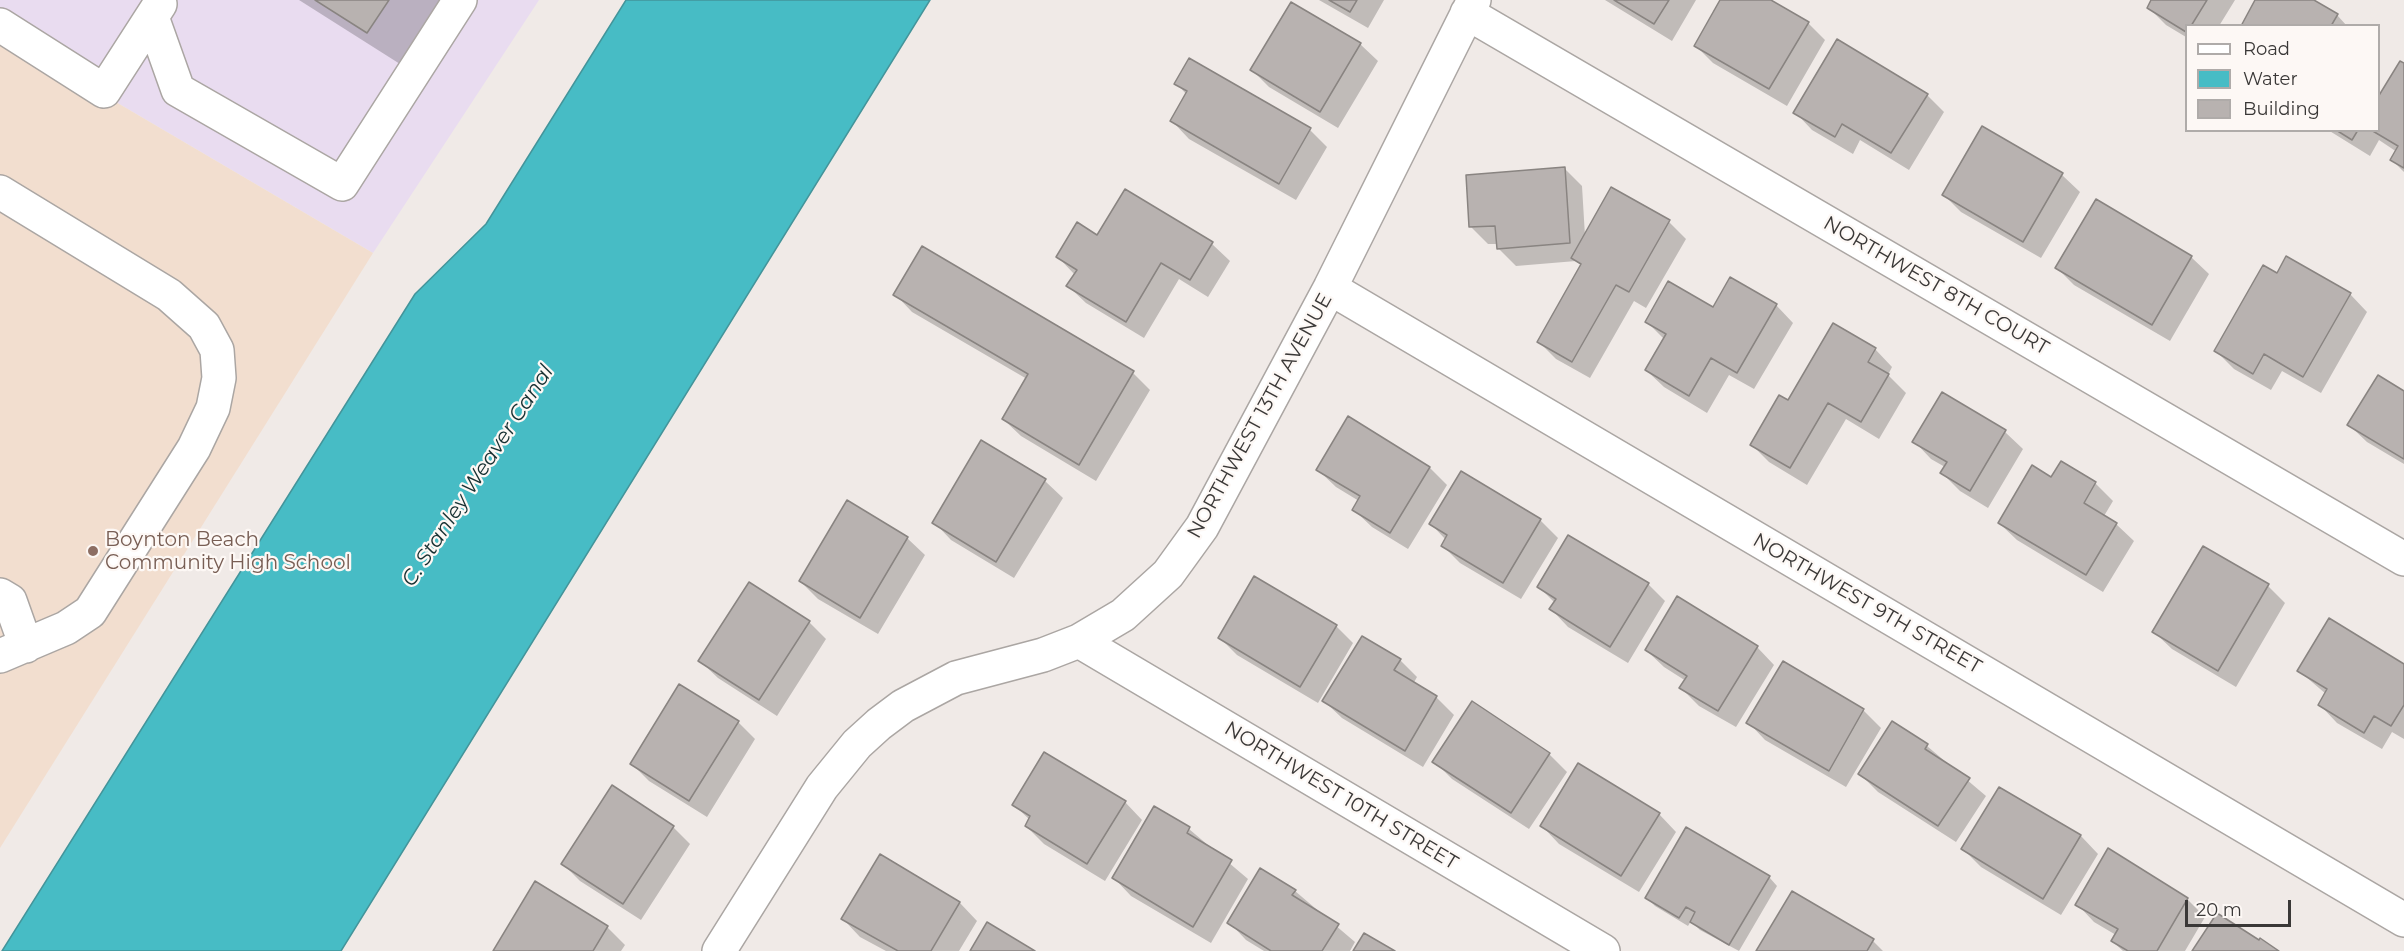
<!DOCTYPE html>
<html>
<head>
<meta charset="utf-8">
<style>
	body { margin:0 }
	#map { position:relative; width:2404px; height:951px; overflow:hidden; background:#f0eae7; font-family:Montserrat,sans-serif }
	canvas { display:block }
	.legend { position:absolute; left:2185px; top:24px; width:195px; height:108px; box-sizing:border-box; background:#fdf8f5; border:2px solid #afaba9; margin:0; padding:8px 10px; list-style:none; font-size:18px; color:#3a3837 }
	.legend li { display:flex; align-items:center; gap:12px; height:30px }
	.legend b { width:30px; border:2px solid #afaba9 }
	.scale { position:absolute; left:2185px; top:900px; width:106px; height:27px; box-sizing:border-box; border:3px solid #3a3837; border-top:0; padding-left:8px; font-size:18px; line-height:21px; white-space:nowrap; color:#3a3837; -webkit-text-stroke:4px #fdf8f5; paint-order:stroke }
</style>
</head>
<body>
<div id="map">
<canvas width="2404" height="951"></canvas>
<ul class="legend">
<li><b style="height:8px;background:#fff"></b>Road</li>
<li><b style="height:16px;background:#47bcc5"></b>Water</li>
<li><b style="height:16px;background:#b8b2b0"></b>Building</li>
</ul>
<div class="scale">20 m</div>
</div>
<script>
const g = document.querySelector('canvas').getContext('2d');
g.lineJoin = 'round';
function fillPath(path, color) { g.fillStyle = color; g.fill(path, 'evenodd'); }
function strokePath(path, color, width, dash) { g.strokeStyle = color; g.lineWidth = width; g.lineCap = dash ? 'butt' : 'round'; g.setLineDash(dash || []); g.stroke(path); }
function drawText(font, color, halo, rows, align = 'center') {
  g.font = font + ' Montserrat,sans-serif'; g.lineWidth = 4.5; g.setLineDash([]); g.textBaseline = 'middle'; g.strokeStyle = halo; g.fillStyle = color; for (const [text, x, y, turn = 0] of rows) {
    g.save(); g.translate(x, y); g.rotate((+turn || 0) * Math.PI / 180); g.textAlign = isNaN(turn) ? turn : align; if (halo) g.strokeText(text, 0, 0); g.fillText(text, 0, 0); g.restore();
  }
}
const commercial = new Path2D(`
	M0 0H539L373 253 0 34Z`);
const education = new Path2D(`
	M0 34 373 253 0 848Z`);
const water = new Path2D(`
	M626 0H930L341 951H2L415 294 486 224Z`);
const shadow = new Path2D(`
	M299 0H441L400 64Z
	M1319 0H1384L1368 28Z
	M1605 0H1696L1672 41Z
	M1722 0H1768L1808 23 1825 40 1787 106 1713 63 1696 46Z
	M2153 0H2235L2219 26H2186V37L2166 25 2149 8Z
	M2257 0H2311L2337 15 2347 26H2242Z
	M1360 44 1378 61 1338 128 1269 87 1252 70Z
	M1189 60 1310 130 1327 147 1296 200 1189 139 1172 121 1187 95 1176 83Z
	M2404 65V172L2392 160 2397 152 2379 140 2370 156 2328 130H2378Z
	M1927 95 1944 112 1909 170 1860 140 1853 154 1812 130 1795 112Z
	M1983 129 2062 175 2080 192 2041 258 1961 212 1944 195Z
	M1565 169 1582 186 1585 236 1669 222 1686 239 1646 308 1634 301 1590 378 1556 359 1539 342 1582 266 1576 261 1516 266 1498 248V244H1488L1471 227Z
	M1125 191 1212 244 1230 261 1208 297 1179 279 1144 338 1086 303 1068 286 1075 275 1058 257 1098 237Z
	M2096 201 2191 257 2209 274 2170 341 2074 285 2057 268Z
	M923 248 1133 373 1150 390 1096 481 1021 436 1003 419 1027 379 912 312 895 294Z
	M2277 275 2350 294 2367 312 2321 393 2282 371 2271 390 2234 369 2216 351Z
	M1776 305 1793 323 1754 389 1729 375 1707 413 1664 387 1646 370 1664 339 1647 322 1714 309Z
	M1875 349 1892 367 1888 375 1906 393 1879 439 1846 419 1807 485 1769 462 1752 445 1789 402Z
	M2404 392V464L2367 442 2349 425Z
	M1942 394 2005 432 2023 449 1988 508 1960 491 1942 473 1945 467 1931 459 1914 441Z
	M1349 418 1430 468 1447 485 1408 549 1372 527 1354 510 1359 501 1336 487 1318 470Z
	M982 442 1045 481 1063 498 1014 578 951 540 934 522Z
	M2061 463 2095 483 2113 501 2104 516 2116 524 2134 541 2103 592 2017 540 1999 523 2052 479Z
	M1540 520 1558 538 1521 599 1460 563 1443 546 1446 540 1431 524Z
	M907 538 925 555 878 634 818 599 800 581Z
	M1648 584 1665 601 1628 663 1568 627 1551 609 1555 603 1539 587Z
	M2268 586 2285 603 2236 687 2172 649 2154 632Z
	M809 622 826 639 777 716 718 678 700 661Z
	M1336 626 1353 643 1318 703 1237 655 1220 638Z
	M1757 647 1774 665 1736 727 1699 706 1681 688 1686 681 1664 667 1646 650Z
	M1400 660 1417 677 1413 684 1436 697 1454 715 1423 767 1342 718 1324 701Z
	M1783 663 1863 710 1881 728 1846 787 1765 740 1748 722Z
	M2404 666V739L2392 732 2382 749 2337 723 2320 705 2326 694 2299 671Z
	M738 722 755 739 707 817 649 781 632 764Z
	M1893 723 1927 746 1986 796 1956 842 1878 792 1860 774Z
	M1549 754 1567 772 1529 829 1452 779 1434 761Z
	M2000 789 2081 836 2098 854 2061 915 1981 867 1963 849Z
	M1125 802 1142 820 1105 881 1044 844 1026 826 1030 820 1014 805Z
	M1155 808 1189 829 1248 879 1211 943 1131 896 1114 878Z
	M1659 814 1676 832 1639 892 1559 844 1542 826Z
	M673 827 690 844 641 920 580 881 563 864Z
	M880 856 960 903 977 921 959 951H886L860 937 843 919Z
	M1769 877 1777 886 1739 951 1700 930 1691 921 1688 926 1655 906 1647 898Z
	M2157 882 2187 899 2205 917 2185 951H2123L2112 941 2116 935 2094 922 2077 904Z
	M535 884 607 927 625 945 621 951H494Z
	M1295 891 1355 942 1350 951H1264L1246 940 1229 922Z
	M1873 941 1883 951H1758Z`);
const building = new Path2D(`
	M315 0H389L367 33Z
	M1329 0H1357L1350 12Z
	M1614 0H1669L1654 24Z
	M1720 0H1771L1809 22 1769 89 1694 46Z
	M2151 0H2207L2191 26H2186V32L2147 8Z
	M2255 0H2314L2338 14 2331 26H2241Z
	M1291 2 1361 43 1320 112 1250 70Z
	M1837 39 1928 94 1891 153 1842 124 1835 137 1793 113Z
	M1189 58 1311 128 1279 184 1170 121 1187 91 1174 84Z
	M2400 61 2404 63V168L2390 160 2398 146 2371 130H2378V97Z
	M1982 126 2063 173 2023 242 1942 195Z
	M2336 130H2358L2352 140Z
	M1565 167 1570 243 1497 249 1495 226 1469 227 1466 175Z
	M1611 187 1670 220 1629 292 1616 285 1572 362 1537 342 1581 264 1571 258Z
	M1125 189 1213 242 1190 280 1161 263 1126 322 1066 286 1077 270 1056 257 1077 222 1097 235Z
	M2096 199 2192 256 2152 325 2055 268Z
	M922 246 1134 371 1079 465 1002 419 1028 374 893 295Z
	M2286 256 2351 293 2303 377 2264 354 2253 374 2214 351 2263 265 2277 273Z
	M1730 277 1777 304 1737 373 1711 358 1689 396 1645 370 1666 334 1645 322 1668 281 1713 307Z
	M1833 323 1876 348 1868 362 1889 374 1861 422 1828 403 1790 468 1750 445 1779 395 1788 400Z
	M2378 375 2404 391V459L2347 425Z
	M1942 392 2006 430 1970 491 1940 473 1947 462 1912 442Z
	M1348 416 1430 467 1390 533 1352 510 1360 496 1316 470Z
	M981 440 1046 479 996 562 932 523Z
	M2061 461 2096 482 2084 503 2117 523 2086 575 1998 523 2032 465 2051 477Z
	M1461 471 1541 519 1503 583 1441 546 1447 535 1429 524Z
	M847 500 908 537 860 618 799 581Z
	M1568 535 1649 583 1610 647 1549 609 1556 599 1537 587Z
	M2203 546 2269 584 2218 671 2152 632Z
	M1254 576 1337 625 1300 687 1218 638Z
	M749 582 810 621 759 700 698 661Z
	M1677 596 1758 646 1718 711 1679 688 1687 676 1645 650Z
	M2329 618 2404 664V705L2391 726 2374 716 2364 733 2318 705 2327 689 2297 671Z
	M1362 636 1401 659 1394 670 1437 696 1405 751 1322 701Z
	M1783 661 1864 709 1829 771 1746 723Z
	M679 684 739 721 689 801 630 764Z
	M1472 701 1550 753 1511 813 1432 762Z
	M1892 721 1928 744 1925 749 1970 778 1938 826 1858 774Z
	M1044 752 1126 801 1087 864 1025 826 1030 816 1012 805Z
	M1578 763 1660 813 1621 876 1540 826Z
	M612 785 674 826 623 904 561 864Z
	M1999 787 2081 835 2043 899 1961 849Z
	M1154 806 1190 827 1187 833 1232 860 1193 927 1112 878Z
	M1686 827 1770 876 1729 945 1690 922 1695 912 1686 907 1679 918 1645 898Z
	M2108 848 2188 898 2157 951H2128L2111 941 2118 929 2075 905Z
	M880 854 960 902 931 951H898L841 919Z
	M1260 868 1296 890 1292 895 1339 924 1322 951H1271L1227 923Z
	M535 881 608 926 593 951H493Z
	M1792 891 1874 939 1867 951H1756Z
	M2217 913 2259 940 2260 938 2279 951H2192Z
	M987 922 1035 951H970Z
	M1364 933 1395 951H1353Z`);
const minor = new Path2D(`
	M1467 13 2404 559
	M152 17 178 90 342 184 460 0
	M0 25 104 91 160 4
	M0 192 169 295 204 326 217 350 219 378 213 408 194 448 90 612 66 628 0 656
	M1330 288 2404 920
	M0 595 10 601 26 646
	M1079 641 1603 951
	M719 951 822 787 857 744 879 724 903 706 956 678 1043 655 1079 641 1123 615 1168 574 1202 527 1330 288 1474 0`);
const markers = [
	[93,551,6,"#8d6e63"]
];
const streetNames = [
	["NORTHWEST 8TH COURT",1936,286,30],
	["NORTHWEST 13TH AVENUE",1260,416,-61],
	["NORTHWEST 9TH STREET",1867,604,30],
	["NORTHWEST 10TH STREET",1341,796,31]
];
const educationNames = [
	["Boynton Beach",105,540],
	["Community High School",105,563]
];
const waterNames = [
	["C. Stanley Weaver Canal",478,476,-57]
];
fillPath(commercial, '#e9dcf0');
fillPath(education, '#f2decf');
fillPath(water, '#47bcc5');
strokePath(water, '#43949a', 1.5);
fillPath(shadow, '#0003');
fillPath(building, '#b8b2b0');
strokePath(building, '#898481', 1.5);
strokePath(minor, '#aba6a3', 36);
strokePath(minor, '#fff', 33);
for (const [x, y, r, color] of markers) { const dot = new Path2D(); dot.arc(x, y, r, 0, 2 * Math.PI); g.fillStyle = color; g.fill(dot); strokePath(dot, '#fdf8f5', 2); }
drawText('20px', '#3a3837', '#fdf8f5', streetNames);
drawText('20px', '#785e54', '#fdf8f5', educationNames, 'left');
drawText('italic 21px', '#163032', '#fdf8f5', waterNames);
</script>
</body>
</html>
